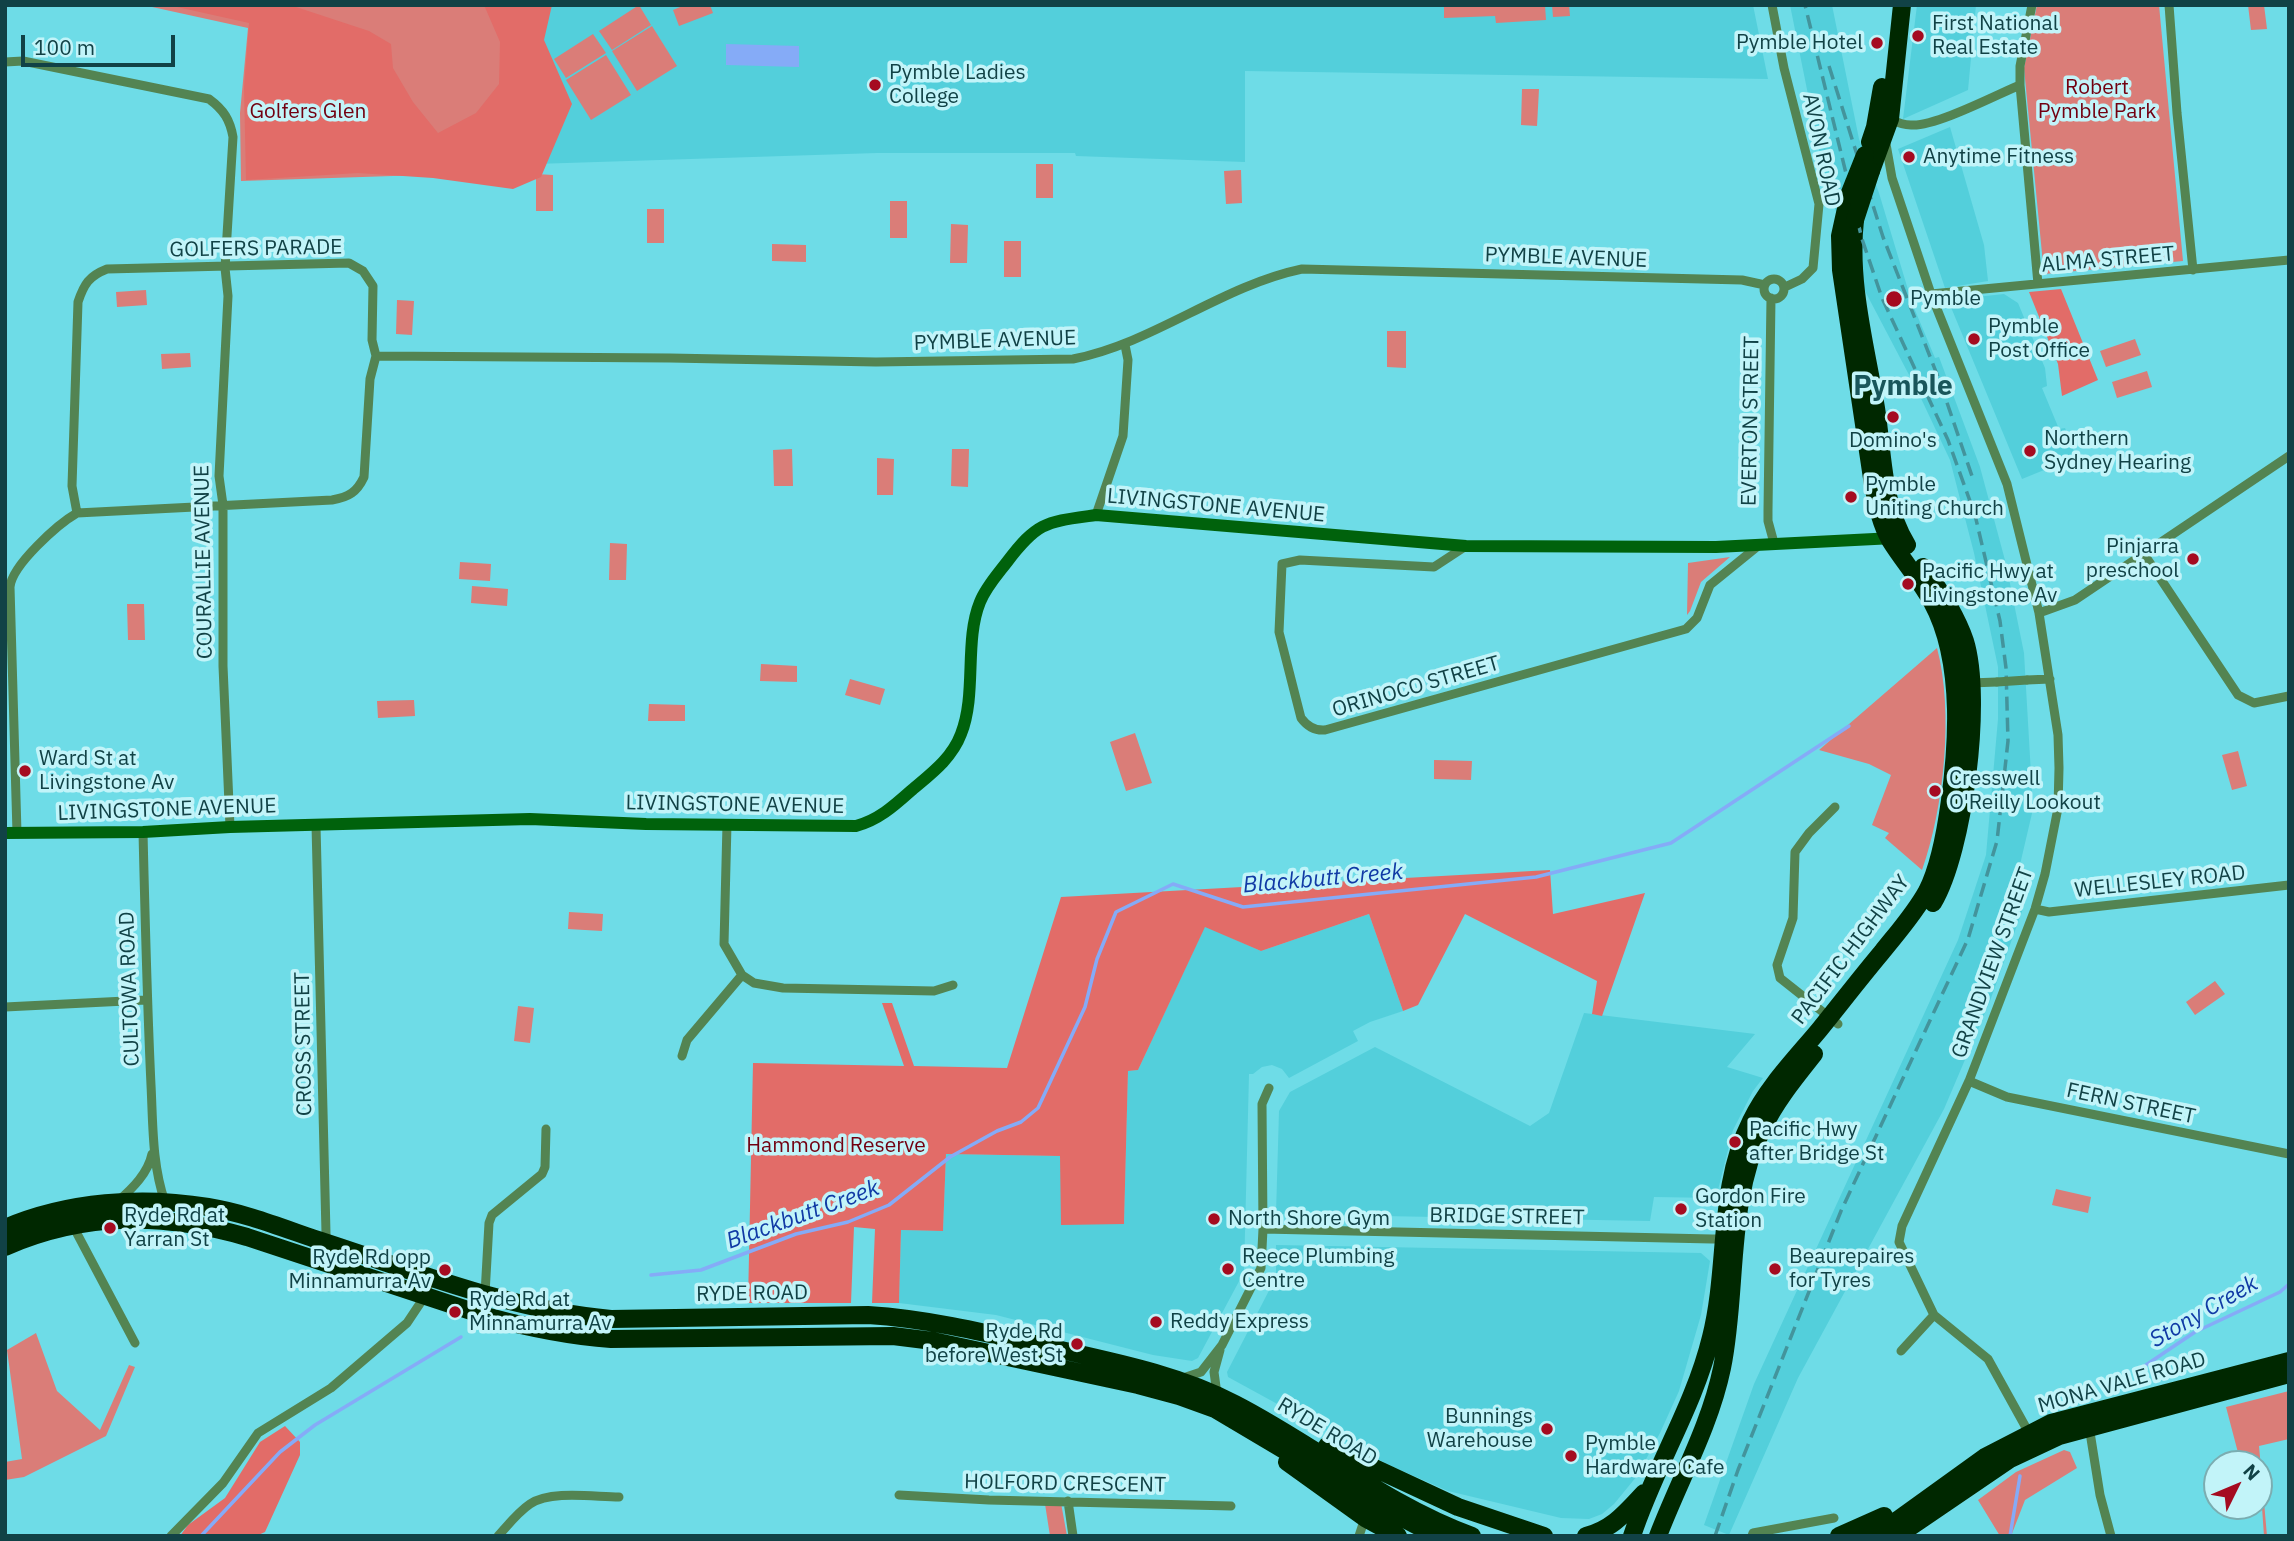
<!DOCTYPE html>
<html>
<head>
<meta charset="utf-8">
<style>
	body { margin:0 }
	#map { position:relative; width:2294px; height:1541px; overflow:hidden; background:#6edce7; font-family:"IBM Plex Sans",sans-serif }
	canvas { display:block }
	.frame { position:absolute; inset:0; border:7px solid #114246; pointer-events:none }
	.north { position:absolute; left:2203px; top:1450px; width:70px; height:70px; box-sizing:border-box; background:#c2f4f9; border:2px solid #7badb1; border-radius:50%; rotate:47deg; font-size:19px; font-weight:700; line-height:28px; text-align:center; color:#114246 }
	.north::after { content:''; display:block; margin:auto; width:24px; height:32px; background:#a50b20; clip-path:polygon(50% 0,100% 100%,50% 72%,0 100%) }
	.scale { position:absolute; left:21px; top:35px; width:154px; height:32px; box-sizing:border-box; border:4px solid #114246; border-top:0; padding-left:9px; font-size:21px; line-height:24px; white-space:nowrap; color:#114246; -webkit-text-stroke:5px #c2f4f9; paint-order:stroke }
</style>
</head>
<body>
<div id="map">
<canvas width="2294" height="1541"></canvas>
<div class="frame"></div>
<div class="north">N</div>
<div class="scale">100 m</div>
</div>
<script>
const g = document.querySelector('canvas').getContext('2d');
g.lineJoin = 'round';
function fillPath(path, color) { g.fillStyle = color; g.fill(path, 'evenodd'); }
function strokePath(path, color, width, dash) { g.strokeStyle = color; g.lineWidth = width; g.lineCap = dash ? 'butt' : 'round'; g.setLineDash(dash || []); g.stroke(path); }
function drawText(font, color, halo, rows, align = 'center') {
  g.font = font + ' "IBM Plex Sans",sans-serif'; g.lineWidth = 7; g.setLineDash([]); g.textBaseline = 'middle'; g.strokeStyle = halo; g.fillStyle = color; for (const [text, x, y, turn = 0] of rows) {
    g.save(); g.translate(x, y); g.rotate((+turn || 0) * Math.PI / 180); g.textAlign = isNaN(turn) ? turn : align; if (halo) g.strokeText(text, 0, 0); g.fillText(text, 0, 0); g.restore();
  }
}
const built = new Path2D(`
	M506 5H1753L1768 79 1245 71V162L1076 156 1075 153H877L504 165Z
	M1790 5H1832L1859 139 1879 193 1912 303 1935 358 1939 357 1980 467 2006 564 2024 653 2033 809 2015 886 2026 900 1990 1001 1944 1109 1798 1378 1729 1535 1704 1525 1754 1384 1958 940 1986 855 1998 719V667L1974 553 1950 460 1918 392 1865 291 1826 184Z
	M1917 5H1976L1968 90 1903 119Z
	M1950 127 1984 245 1988 281 1945 288 1898 149Z
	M2004 294 2018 303 2045 368 2047 386 2042 388 2059 429 2065 428 2076 457 2022 479 1948 300Z
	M1369 914 1403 1011 1370 1022 1353 1031 1358 1041 1289 1078 1282 1069 1272 1065 1262 1067 1253 1074H1249L1244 1272 1198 1358 1192 1361 1153 1355 996 1315 899 1303 901 1230 943 1231 946 1154 1060 1156 1124 1224 1128 1071 1138 1070 1205 926 1261 951Z
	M1584 1013 1755 1034 1727 1067 1763 1078 1753 1091 1733 1130 1716 1198 1654 1197 1650 1221 1276 1214 1279 1111 1290 1092 1375 1047 1530 1126 1549 1113Z
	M1276 1245 1701 1253 1710 1261 1701 1315 1679 1391 1660 1433 1637 1476 1614 1504 1602 1514 1589 1519 1561 1518 1448 1491 1389 1465 1228 1377 1227 1372 1276 1277Z`);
const green = new Path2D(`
	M143 5H506L505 91 453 174 241 181 240 113 248 28Z
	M639 5 651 25 612 50 599 31Z
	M685 5H710L713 13 679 26 673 10Z
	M1444 5H1545L1546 20 1496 23 1495 16 1444 18Z
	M1552 5H1569L1570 16 1553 17Z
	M2037 5H2159L2183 261 2044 274 2024 68Z
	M2248 5H2264L2267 29 2251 30Z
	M652 26 677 66 637 91 612 51Z
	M593 34 606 53 566 78 554 59Z
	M606 55 631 95 591 120 566 80Z
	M1522 89H1539L1537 126 1521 125Z
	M1036 164H1053V198H1036Z
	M1241 170 1242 203 1226 204 1224 171Z
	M536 174 553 175V211H536Z
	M890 201H907V238H890Z
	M647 209H664V243H647Z
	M951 224 968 225 967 263H950Z
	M1004 241H1021V277H1004Z
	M772 244 806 245V262L772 261Z
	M146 290 147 305 117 307 116 292Z
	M397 300 414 301 412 335 396 334Z
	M1387 331H1406V368L1387 367Z
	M2135 339 2141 355 2106 367 2100 351Z
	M190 353 191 367 162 369 161 354Z
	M2147 371 2152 387 2117 398 2112 382Z
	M792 449 793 486H774L773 450Z
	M952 449H969L968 487 951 486Z
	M877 458 894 459 893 495H877Z
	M610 543 627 544 626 580H609Z
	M1730 557 1701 582 1690 611 1687 615 1688 563Z
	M460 562 491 564 490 581 459 579Z
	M472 586 508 589 507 606 471 603Z
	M127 604H144L145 640H128Z
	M1937 648C1954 711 1944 809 1922 870L1885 838 1889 833 1872 825 1891 775 1869 764 1819 750Z
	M761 664 797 666V682L760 681Z
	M850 679 885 689 880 705 845 695Z
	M414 700 415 716 378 718 377 701Z
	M649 704 685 705V721H648Z
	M1135 733 1152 783 1126 791 1110 742Z
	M2238 751 2247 786 2232 790 2222 755Z
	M1434 760 1472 761 1471 780 1434 779Z
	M569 912 603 914 602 931 568 929Z
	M2215 981 2225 994 2195 1015 2186 1002Z
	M518 1006 534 1008 530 1043 514 1041Z
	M2056 1189 2091 1197 2088 1213 2052 1205Z
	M36 1333 57 1391 100 1430 129 1365 135 1367 106 1436 24 1477 5 1480V1462L22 1459 7 1350Z
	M2289 1391V1439L2259 1446 2267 1536H2264L2259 1464H2241L2226 1407Z
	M2064 1450 2070 1452 2077 1468 2025 1500 2011 1536H2000L1978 1500 2016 1472Z
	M1061 1503 1067 1536H1050L1045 1504Z`);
const forest = new Path2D(`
	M168 5H290L369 31 391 44 393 68 413 102 438 133 476 113 499 84 500 42 484 5H552L544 40 572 104 541 177 513 189 433 178 358 173 246 180 244 87 249 23Z
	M2061 289 2098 380 2062 396 2058 364 2029 292Z
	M1550 870 1553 914 1645 893 1602 1016 1592 1014 1597 981 1465 914 1418 1005 1403 1011 1369 914 1261 951 1205 927 1138 1070 1128 1071 1124 1224 1061 1225 1060 1156 946 1154 943 1231 901 1230 899 1303H872L875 1229 854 1227 851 1303H748L753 1063 904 1066 882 1003H892L914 1066 1007 1068 1061 897Z
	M285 1426 300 1442V1455L265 1532 256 1536H180L188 1525 225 1498 260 1442Z`);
const water = new Path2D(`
	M726 44 799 46V67L726 65Z`);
const stream = new Path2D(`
	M651 1275 701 1270 796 1234 848 1222 889 1205 950 1157 997 1131 1021 1122 1038 1108 1085 1007 1097 959 1116 912 1173 884 1243 907 1536 877 1671 843 1849 726
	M2137 1371 2195 1332 2280 1292 2289 1284
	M201 1536 280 1452 315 1425 461 1337
	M2010 1536 2020 1476`);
const street = new Path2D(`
	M1772 5 1784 68 1819 204 1813 268 1802 279 1785 287
	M2032 5 2020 66V85L2038 284
	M2169 5 2177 113 2193 270
	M5 62 23 61 209 99C224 110 230 120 233 137L225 268 228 296 219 476 223 505V666L230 827
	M1890 119C1896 122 1903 125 1911 125 1935 127 1996 95 2020 85
	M1886 144 1892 178 1931 294 2007 484 2039 613 2058 735 2059 768 2058 808 2045 874 2035 909 1969 1081 1902 1226 1899 1242 1934 1315 1988 1359 2029 1433
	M1764 289a10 10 0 1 1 20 0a10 10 0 1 1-20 0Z
	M1931 294 2289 260
	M1771 298 1768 510V521L1774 543
	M376 356 670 358 876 362 1073 359C1154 343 1221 286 1302 269L1742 280 1765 285
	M1096 515 1123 436 1128 360 1125 345
	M1466 546 1434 567 1300 560 1282 564 1279 632 1301 718C1307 726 1314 731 1325 730L1686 629 1697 618 1710 585 1758 546
	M2144 554 2238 695 2254 703 2289 696
	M2039 613 2075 600 2289 456
	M2027 680 2050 679
	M1970 683 1997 682
	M1835 807 1809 833 1795 852 1793 918 1777 965 1780 978 1838 1024
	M727 824 724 944 742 975 754 983 783 988 934 991 953 985
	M316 825 326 1233V1242L318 1261
	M143 832C145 917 147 1001 151 1085 153 1124 152 1165 165 1202
	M17 833 10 587C12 565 58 524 77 513L332 500C349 497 357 492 364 477L370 379 376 356 372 340 373 286 363 271 349 263 107 269C89 276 84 284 78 302L72 486 77 513
	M2035 909 2049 912 2289 885
	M5 1007 146 1000
	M682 1056 687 1040 742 975
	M1969 1081 2007 1097 2289 1154
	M118 1201C133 1188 148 1173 152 1154
	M73 1226 135 1343
	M1263 1229 1712 1239H1723L1725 1237
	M485 1294 489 1223 492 1215 542 1174 545 1167 546 1129
	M1901 1351 1934 1315
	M1180 1379 1201 1372 1222 1345 1261 1268 1263 1229 1262 1104 1269 1088
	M1217 1394 1214 1372 1220 1350
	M2089 1426 2100 1495 2111 1536
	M899 1495 989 1500 1231 1506
	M1068 1501 1073 1536
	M171 1536 223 1483 258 1433 331 1388 407 1323 425 1296 431 1277
	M498 1536C508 1525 518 1512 530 1504 551 1490 594 1497 619 1497
	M1359 1536 1365 1518
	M1752 1536 1753 1533 1834 1518`);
const secondary = new Path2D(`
	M5 833 143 832 230 827 530 819 646 824 856 826C879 820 895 805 913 789 932 773 952 758 961 734 977 694 964 641 980 602 986 587 997 575 1007 562 1038 521 1046 522 1096 515L1466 546 1716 547 1894 538`);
const highway = new Path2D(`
	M1870 142 1875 127 1882 87
	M1871 171 1890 119 1902 5
	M1855 220C1848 283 1866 347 1876 408 1883 453 1882 505 1907 545
	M1923 567C1940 590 1956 614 1965 641 1983 699 1964 851 1933 903
	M5 1228C68 1201 142 1196 208 1207 245 1213 280 1227 315 1239 412 1270 509 1310 611 1319L868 1315C931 1319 991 1334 1052 1348 1114 1362 1177 1374 1235 1404 1315 1445 1386 1505 1472 1536
	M5 1247C85 1212 165 1213 247 1237L489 1317C530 1328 569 1336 611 1339L893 1336 933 1341 1138 1385 1179 1396 1215 1409 1370 1501 1437 1536
	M1327 1446 1458 1507 1544 1536
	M1287 1462 1365 1518 1398 1536
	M1586 1536C1613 1529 1626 1512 1644 1493
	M1632 1536C1654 1468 1694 1407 1711 1337 1729 1266 1717 1188 1751 1121 1768 1086 1796 1058 1820 1029 1841 1003 1861 977 1882 952 1898 932 1915 913 1927 891 1948 850 1957 755 1956 709 1955 672 1950 635 1932 602 1920 580 1903 561 1890 540 1880 522 1877 504 1873 485L1841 270 1840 236 1849 195
	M1658 1536C1679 1481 1710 1426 1722 1368 1738 1290 1726 1201 1763 1128 1776 1101 1795 1078 1814 1054
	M1839 1536 1884 1516
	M1870 1536 1892 1524 1985 1457 2051 1423 2289 1361
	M1897 1536 2010 1459 2059 1436 2289 1374`);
const rail = new Path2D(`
	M1829 66 1883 237 1940 382 1973 479
	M1715 1536 1738 1470 1841 1211 1968 939 1997 841 2008 741 2006 668 2000 621 1975 515 1948 440 1882 298 1862 239 1805 5`);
const streetBridge = new Path2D(`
	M1997 682 2027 680`);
const highwayBridge = new Path2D(`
	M1849 195 1865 155
	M1855 220 1871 171`);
const markers = [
	[1918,36,7,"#a50b20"],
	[1877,43,7,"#a50b20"],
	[875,85,7,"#a50b20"],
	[1909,157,7,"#a50b20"],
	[1894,299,9,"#a50b20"],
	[1974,339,7,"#a50b20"],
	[1893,417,7,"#a50b20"],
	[2030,451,7,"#a50b20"],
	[1851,497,7,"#a50b20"],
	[2193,559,7,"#a50b20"],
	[1908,584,7,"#a50b20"],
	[25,771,7,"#a50b20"],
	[1935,791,7,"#a50b20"],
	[1735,1142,7,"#a50b20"],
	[1681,1209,7,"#a50b20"],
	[1214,1219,7,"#a50b20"],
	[110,1228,7,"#a50b20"],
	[1228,1269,7,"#a50b20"],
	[1775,1269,7,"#a50b20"],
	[445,1270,7,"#a50b20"],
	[455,1312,7,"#a50b20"],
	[1156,1322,7,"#a50b20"],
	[1077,1344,7,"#a50b20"],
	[1547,1429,7,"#a50b20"],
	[1571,1456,7,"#a50b20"]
];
const poiNames = [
	["First National",1932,24],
	["Real Estate",1932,48],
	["Pymble Hotel",1863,43,"right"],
	["Pymble Ladies",889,73],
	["College",889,97],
	["Anytime Fitness",1923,157],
	["Pymble",1910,299],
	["Pymble",1988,327],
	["Post Office",1988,351],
	["Northern",2044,439],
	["Sydney Hearing",2044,463],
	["Domino's",1893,441,"center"],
	["Pymble",1865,485],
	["Uniting Church",1865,509],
	["Pinjarra",2179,547,"right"],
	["preschool",2179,571,"right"],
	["Pacific Hwy at",1922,572],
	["Livingstone Av",1922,596],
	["Ward St at",39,759],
	["Livingstone Av",39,783],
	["Cresswell",1949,779],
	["O'Reilly Lookout",1949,803],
	["Pacific Hwy",1749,1130],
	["after Bridge St",1749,1154],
	["Gordon Fire",1695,1197],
	["Station",1695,1221],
	["Ryde Rd at",124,1216],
	["Yarran St",124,1240],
	["North Shore Gym",1228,1219],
	["Reece Plumbing",1242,1257],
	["Centre",1242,1281],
	["Beaurepaires",1789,1257],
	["for Tyres",1789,1281],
	["Ryde Rd opp",431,1258,"right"],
	["Minnamurra Av",431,1282,"right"],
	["Ryde Rd at",469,1300],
	["Minnamurra Av",469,1324],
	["Reddy Express",1170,1322],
	["Ryde Rd",1063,1332,"right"],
	["before West St",1063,1356,"right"],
	["Bunnings",1533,1417,"right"],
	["Warehouse",1533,1441,"right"],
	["Pymble",1585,1444],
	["Hardware Cafe",1585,1468]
];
const parkNames = [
	["Robert",2097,88],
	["Pymble Park",2097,112],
	["Golfers Glen",308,112],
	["Hammond Reserve",836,1146]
];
const streetNames = [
	["AVON ROAD",1821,150,78],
	["GOLFERS PARADE",256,249,-1],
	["PYMBLE AVENUE",1566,258,2],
	["ALMA STREET",2108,260,-5],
	["PYMBLE AVENUE",995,341,-2],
	["EVERTON STREET",1751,421,-89],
	["LIVINGSTONE AVENUE",1216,506,5],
	["COURALLIE AVENUE",204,562,-91],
	["ORINOCO STREET",1416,687,-16],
	["LIVINGSTONE AVENUE",735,805,1],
	["LIVINGSTONE AVENUE",167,810,-2],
	["WELLESLEY ROAD",2160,882,-6],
	["PACIFIC HIGHWAY",1851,950,-53],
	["GRANDVIEW STREET",1993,963,-70],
	["CULTOWA ROAD",130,989,-92],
	["CROSS STREET",304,1044,-91],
	["FERN STREET",2131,1104,12],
	["BRIDGE STREET",1507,1217,1],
	["RYDE ROAD",752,1294,-1],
	["MONA VALE ROAD",2122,1383,-16],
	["RYDE ROAD",1327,1432,31],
	["HOLFORD CRESCENT",1065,1484,1]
];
const waterNames = [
	["Blackbutt Creek",1323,879,-5],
	["Blackbutt Creek",803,1215,-20],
	["Stony Creek",2204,1312,-30]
];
const districtNames = [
	["Pymble",1903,387]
];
fillPath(built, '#53cfdb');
fillPath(green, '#da7d78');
fillPath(forest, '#e26c68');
fillPath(water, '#85abf7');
strokePath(stream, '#85abf7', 3.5);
strokePath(street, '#538452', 9);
strokePath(secondary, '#00620c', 12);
strokePath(highway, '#002800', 18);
strokePath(rail, '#43949c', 3.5, [14, 7]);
strokePath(streetBridge, '#538452', 9);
strokePath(highwayBridge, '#002800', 18);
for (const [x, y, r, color] of markers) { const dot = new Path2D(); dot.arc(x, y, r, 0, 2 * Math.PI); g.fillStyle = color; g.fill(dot); strokePath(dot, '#c2f4f9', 2.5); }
drawText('21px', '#114246', '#c2f4f9', poiNames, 'left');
drawText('21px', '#720010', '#c2f4f9', parkNames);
drawText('21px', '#114246', '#c2f4f9', streetNames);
drawText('italic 23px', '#103aa5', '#c2f4f9', waterNames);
drawText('bold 28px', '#19565b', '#c2f4f9', districtNames);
</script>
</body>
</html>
